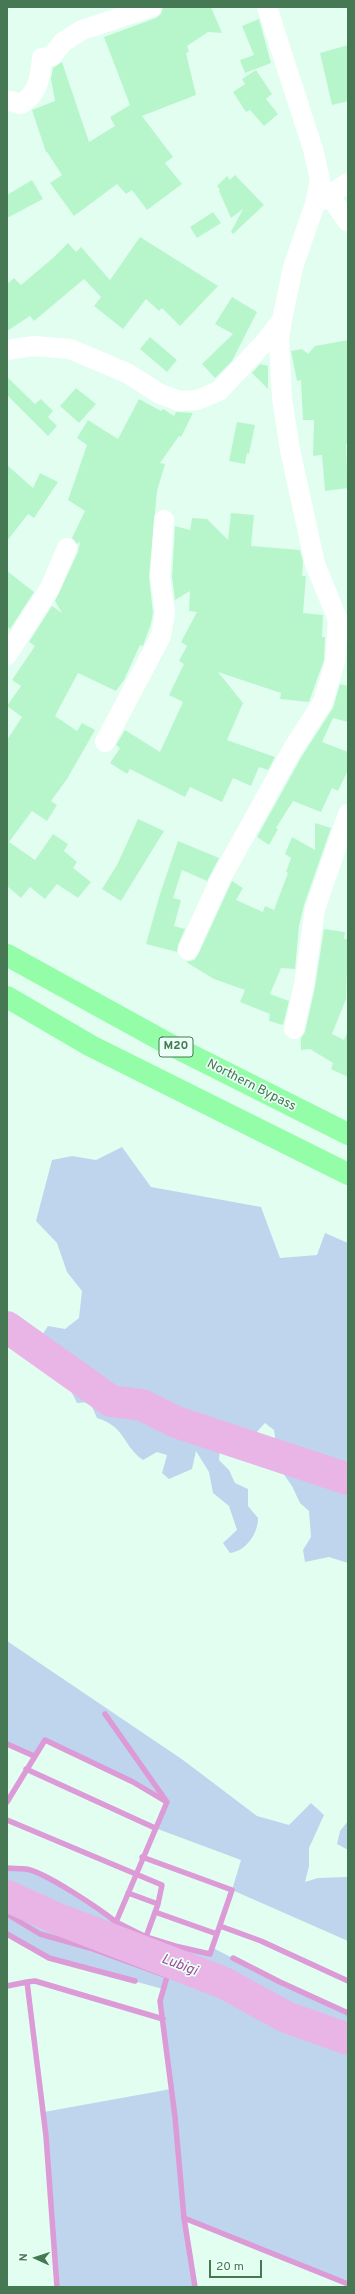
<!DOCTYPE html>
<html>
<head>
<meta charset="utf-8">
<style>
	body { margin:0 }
	#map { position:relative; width:355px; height:2294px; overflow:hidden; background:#e2fef1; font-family:Overpass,sans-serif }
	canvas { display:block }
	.frame { position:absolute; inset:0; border:8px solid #467854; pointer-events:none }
	.north { position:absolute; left:16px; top:2238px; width:40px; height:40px; -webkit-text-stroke:3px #eafff5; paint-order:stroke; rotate:273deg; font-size:11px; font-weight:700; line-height:16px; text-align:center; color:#467854 }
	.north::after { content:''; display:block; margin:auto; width:14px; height:18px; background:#467854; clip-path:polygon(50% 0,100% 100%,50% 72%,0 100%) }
	.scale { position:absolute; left:209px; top:2260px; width:53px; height:18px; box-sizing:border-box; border:2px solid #467854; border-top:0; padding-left:5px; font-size:12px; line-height:14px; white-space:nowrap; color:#467854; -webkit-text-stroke:3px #eafff5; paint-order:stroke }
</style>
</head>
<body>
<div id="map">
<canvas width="355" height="2294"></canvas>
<div class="frame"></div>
<div class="north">N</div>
<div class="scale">20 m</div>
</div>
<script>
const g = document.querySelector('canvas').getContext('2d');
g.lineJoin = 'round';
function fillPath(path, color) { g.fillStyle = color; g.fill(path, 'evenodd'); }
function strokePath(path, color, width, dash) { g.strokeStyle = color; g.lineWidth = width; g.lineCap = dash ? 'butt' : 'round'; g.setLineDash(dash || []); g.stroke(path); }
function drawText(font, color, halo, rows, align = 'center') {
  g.font = font + ' Overpass,sans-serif'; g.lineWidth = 3.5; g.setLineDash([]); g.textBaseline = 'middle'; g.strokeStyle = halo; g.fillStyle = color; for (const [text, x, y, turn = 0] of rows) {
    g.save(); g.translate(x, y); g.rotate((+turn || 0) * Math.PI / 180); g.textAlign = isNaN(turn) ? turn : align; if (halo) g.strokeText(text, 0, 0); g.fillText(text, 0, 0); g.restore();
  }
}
const green = new Path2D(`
	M122 1147 151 1187 261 1207 280 1258 317 1255 325 1233 348 1243V1563L329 1557 305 1562 303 1550 311 1537 309 1511 300 1503 292 1486 280 1469 274 1430 265 1423 255 1434 262 1462 257 1463 245 1460 247 1439 237 1435 220 1446 219 1460 229 1470 235 1483 248 1489V1506L258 1518C258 1534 246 1551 230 1553L223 1543 237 1530 229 1506 213 1493 209 1472 196 1451 192 1469 169 1479 162 1473 167 1455 157 1452 143 1460C122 1445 126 1427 97 1418L90 1402 77 1403 72 1393 81 1365 64 1351 41 1337 48 1326 65 1329 79 1318 82 1291 67 1272 57 1243 36 1221 52 1160 72 1156 96 1160Z
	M7 1641 183 1760 257 1816 289 1825 311 1803 324 1815 309 1848V1866L305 1882 318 1878 348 1877V1941L232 1890 241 1860 155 1828 166 1802 133 1782 46 1740 34 1756 7 1744Z
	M348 1821V1850L337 1844 340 1831Z
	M7 1868 26 1869 49 1879 97 1907 116 1922 146 1937 210 1954 213 1948 280 1982 348 2013V2284L184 2218 195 2287H57L44 2112 171 2089 160 2001 163 1989 49 1958 7 1934Z`);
const stream = new Path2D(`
	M105 1714 167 1802 116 1922 146 1937 142 1950
	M7 1744 34 1756
	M26 1769 155 1828
	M7 1802 45 1740 133 1782 165 1801
	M7 1820 162 1885 158 1904 146 1937 175 1946
	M142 1857 232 1890 210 1954 175 1946 168 1962
	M7 1868C13 1869 20 1868 26 1869 45 1872 100 1909 116 1922
	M128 1893 158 1904
	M155 1912 217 1934
	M7 1914 40 1934 90 1948 167 1976
	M220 1926 261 1941 348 1981
	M7 1934 49 1958 135 1981
	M233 1958 280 1982 348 2013
	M171 1963 160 2001 175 2117 184 2218 195 2287
	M7 1986 27 1982
	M184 2218 348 2284
	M57 2287 46 2136 27 1982 35 1981 163 2019`);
const river = new Path2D(`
	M7 1327 111 1401 142 1405 176 1422 348 1479
	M7 1896 58 1919 224 1983 286 2017 348 2039`);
const building = new Path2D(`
	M163 7H211L222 33 208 32 187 46 189 52 186 53 196 95 142 116 173 157 165 163 182 184 147 210 132 190 126 194 117 184 74 216 50 183 62 175 47 152H46L32 110 55 101 51 79 53 68 62 62 89 142 115 126 110 117 130 105 104 37 156 18 161 14Z
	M259 19 271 63 245 73 240 60 254 55 242 26Z
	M348 45V101L332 105 320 53Z
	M256 70 272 94 266 99 278 114 264 126 250 110 246 112 233 92 245 84 242 79Z
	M235 175 264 205 233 234 231 232 243 209 231 218 219 191 220 190 217 186 227 176 230 180Z
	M32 180 43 199 7 218V195Z
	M213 212 221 223 197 238 190 227Z
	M140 237 218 286 180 326 162 308 159 311 146 299 123 329 94 306 101 297 84 279 34 321 30 316 7 331V284L14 278 21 285 53 258 68 243 76 252 81 247 110 280Z
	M232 297 257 312 232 361 215 378 202 364 233 334 215 324Z
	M150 337 177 360 167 372 140 349Z
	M348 340V444H346L348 488 325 491 322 455 313 456 314 420H303L301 380 297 381 291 351 302 349 308 354 315 346Z
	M260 364 268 366V389L252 373Z
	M7 377 35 404 41 399 53 411 48 417 57 426 48 436 7 395Z
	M76 388 96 404 79 423 60 406Z
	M139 399 161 411 163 409 174 416 176 412 193 413 181 437 179 436 160 463 165 464 157 491 149 576 153 613 151 624 144 643 143 646 140 645 124 680 116 691 78 673 55 716 77 731 82 723 95 730 67 779 51 801 57 805 47 821 32 811 9 842 35 860 53 834 68 844 64 851 77 862 73 868 91 882 78 898 57 884 45 899 30 887 21 898 7 886V740L22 717 7 706 21 686 12 680 35 646 29 642 52 606 62 613 55 601 78 552 80 542 77 544 72 538 85 511 68 500 87 445 77 438 88 420 118 439Z
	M237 422 255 425 249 454 247 453 245 464 229 461Z
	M7 465 33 488 40 473 58 482 34 518 28 514 7 541Z
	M231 513 254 515 251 546 300 550 303 562 302 576H306L303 613 323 615 322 637H325L324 660 309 702 280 699 281 693 218 672 243 703 227 740 275 757 268 770 259 767 251 786 233 778 222 802 190 787 185 797 130 769 127 774 110 763 120 748 116 745 125 730 160 752 183 702 169 695 184 664 179 661 187 646 181 642 197 612 189 611 190 591 175 600 172 577 175 526 190 530 192 518 207 519 228 540Z
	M7 571 34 592 10 629 7 626Z
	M340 684 348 686V722L333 718 322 742 348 752V770L338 791 332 788 321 812 293 801 276 828 278 829 269 845 257 837 302 756 333 708Z
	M138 819 164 831 121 901 102 889 117 865Z
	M315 823 331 828 304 905 299 926 295 969 281 968 270 994 289 1001 283 1025 269 1021 270 1014 240 1002 245 990 214 979 186 962 194 960 198 955 232 881 243 888 236 900 263 912 265 906 274 910 288 873 286 872 291 858 285 854 292 837 315 850Z
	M178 841 219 858 207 881 182 870 173 898 181 900 174 926 185 929 178 945 177 952 146 944 160 894Z
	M324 929 345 932 344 939H348L346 999 332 1034 344 1040 348 1031V1077L331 1069 333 1063 310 1049 301 1050V1038L305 1032 315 987Z`);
const minor = new Path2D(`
	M267 7 313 149 320 180 315 204 293 267 282 320 279 339 282 398 290 450 315 564 338 620 348 631
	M10 101 21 104C39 93 40 77 42 58L52 56 63 42 82 30 152 7
	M329 195 348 222
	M315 204 348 183
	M7 350 34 346 70 349 127 373 160 394 179 401 197 400 219 391 264 343 282 320
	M7 655 50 588 67 548
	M105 742 161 636 165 613 160 577 164 520
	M188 950 220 880 292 750 323 702 335 662 338 620
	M294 1029 304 985 315 909 348 814`);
const highway = new Path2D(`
	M7 955 163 1041 348 1134
	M7 997 91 1046 348 1174`);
const shields = [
	[176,1047,34]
];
const shieldNames = [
	["M20",176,1047]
];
const streetNames = [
	["Northern Bypass",251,1086,27]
];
const waterNames = [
	["Lubigi",179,1966,21]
];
fillPath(green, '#bfd5ed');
strokePath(stream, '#dc9ad7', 5.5);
strokePath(river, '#e9b5e6', 32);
fillPath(building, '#b7f6cb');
strokePath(minor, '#fff', 20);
strokePath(highway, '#93fea7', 22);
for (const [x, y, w] of shields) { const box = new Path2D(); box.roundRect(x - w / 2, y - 10, w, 20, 3); g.fillStyle = '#eafff5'; g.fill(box); strokePath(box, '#467854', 1); }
drawText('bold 12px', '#467854', null, shieldNames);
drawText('13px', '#467854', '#eafff5', streetNames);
drawText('italic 14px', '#a4469c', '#eafff5', waterNames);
</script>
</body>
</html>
